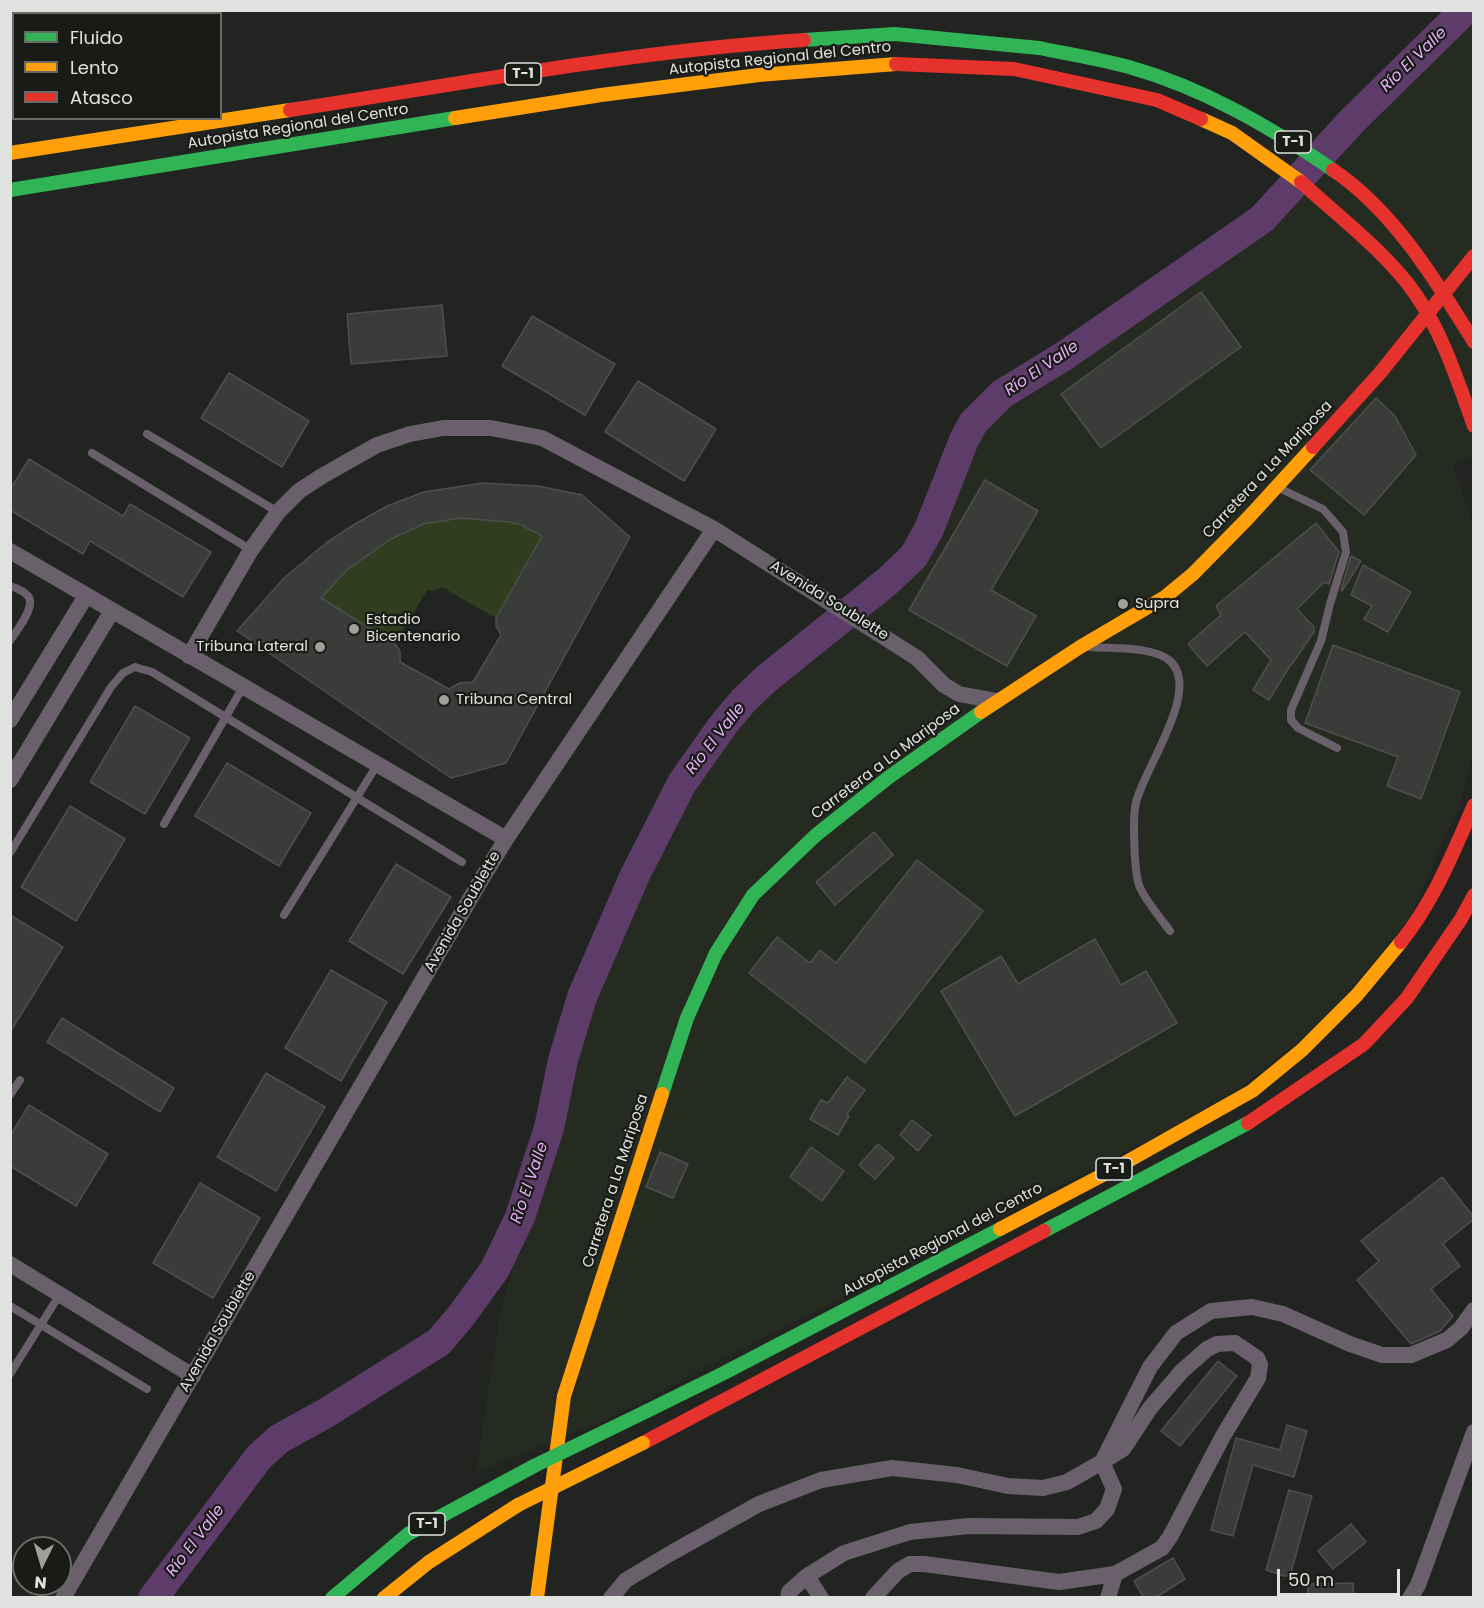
<!DOCTYPE html>
<html>
<head>
<meta charset="utf-8">
<style>
	body { margin:0 }
	#map { position:relative; width:1484px; height:1608px; overflow:hidden; background:#222421; font-family:Poppins,sans-serif }
	canvas { display:block }
	.frame { position:absolute; inset:0; border:12px solid #e0e2df; pointer-events:none }
	.legend { position:absolute; left:12px; top:12px; width:210px; height:108px; box-sizing:border-box; background:#191b17; border:2px solid #696b67; margin:0; padding:8px 10px; list-style:none; font-size:18px; color:#e0e2df }
	.legend li { display:flex; align-items:center; gap:12px; height:30px }
	.legend b { width:30px; border:2px solid #696b67 }
	.north { position:absolute; left:12px; top:1536px; width:60px; height:60px; box-sizing:border-box; background:#191b17; border:2px solid #696b67; border-radius:50%; rotate:185deg; font-size:16px; font-weight:700; line-height:24px; text-align:center; color:#e0e2df }
	.north::after { content:''; display:block; margin:auto; width:21px; height:27px; background:#9ea09c; clip-path:polygon(50% 0,100% 100%,50% 72%,0 100%) }
	.scale { position:absolute; left:1277px; top:1569px; width:123px; height:27px; box-sizing:border-box; border:3px solid #e0e2df; border-top:0; padding-left:8px; font-size:18px; line-height:21px; white-space:nowrap; color:#e0e2df; -webkit-text-stroke:4px #191b17; paint-order:stroke }
</style>
</head>
<body>
<div id="map">
<canvas width="1484" height="1608"></canvas>
<div class="frame"></div>
<ul class="legend">
<li><b style="height:8px;background:#30b455"></b>Fluido</li>
<li><b style="height:8px;background:#ff9f0a"></b>Lento</li>
<li><b style="height:8px;background:#e5322d"></b>Atasco</li>
</ul>
<div class="north">N</div>
<div class="scale">50 m</div>
</div>
<script>
const g = document.querySelector('canvas').getContext('2d');
g.lineJoin = 'round';
function fillPath(path, color) { g.fillStyle = color; g.fill(path, 'evenodd'); }
function strokePath(path, color, width, dash) { g.strokeStyle = color; g.lineWidth = width; g.lineCap = dash ? 'butt' : 'round'; g.setLineDash(dash || []); g.stroke(path); }
function drawText(font, color, halo, rows, align = 'center') {
  g.font = font + ' Poppins,sans-serif'; g.lineWidth = 4.5; g.setLineDash([]); g.textBaseline = 'middle'; g.strokeStyle = halo; g.fillStyle = color; for (const [text, x, y, turn = 0] of rows) {
    g.save(); g.translate(x, y); g.rotate((+turn || 0) * Math.PI / 180); g.textAlign = isNaN(turn) ? turn : align; if (halo) g.strokeText(text, 0, 0); g.fillText(text, 0, 0); g.restore();
  }
}
const built = new Path2D(`
	M1473 16 1474 455 1453 465 1473 524V755L1461 801 1409 919 1323 1022 1219 1104 605 1420 476 1472 501 1308 539 1176 568 1035 593 963 648 837 694 765 733 721 872 594 913 551 951 447 961 432 985 411 1034 383 1072 357 1259 220Z`);
const green = new Path2D(`
	M460 518C493 518 513 520 542 536L496 618 442 587 434 591 427 590 395 644 321 599C356 554 404 524 460 518Z`);
const river = new Path2D(`
	M153 1598 259 1457 279 1439 326 1413 439 1342 461 1316 495 1269 520 1217 549 1128 563 1060 582 997 635 875 682 783 723 725 743 701 766 679 889 580 914 556 929 529 964 440 973 423 1002 394 1064 356 1262 219 1352 121 1465 10`);
const building = new Path2D(`
	M1201 292 1241 347 1101 448 1061 394Z
	M442 305 447 356 351 364 347 314Z
	M532 316 615 364 585 415 502 366Z
	M229 373 309 421 282 467 201 418Z
	M638 381 716 429 684 481 605 432Z
	M1376 398 1395 416 1416 455 1364 515 1310 470Z
	M29 459 123 516 130 504 211 552 183 597 90 541 83 554 10 510V490Z
	M985 480 1038 511 991 590 1036 616 1007 666 909 610Z
	M482 483 538 486 582 495 630 537 506 763 451 778 237 631 284 578 326 543 355 524 387 506 424 492ZM460 518 509 522 521 525 542 536 496 618V626L501 635 473 682 460 683 449 689 400 662V651L395 644 321 598 347 570 391 539 424 524Z
	M1316 523 1339 552 1329 584 1324 582 1297 609 1314 627V632L1292 664H1291L1269 700 1253 690 1271 660 1245 632 1207 666 1188 644 1221 615 1216 606Z
	M1351 556 1361 561 1342 591 1341 590Z
	M1363 565 1411 592 1388 632 1364 619 1372 606 1351 595Z
	M1333 645 1460 692 1421 799 1387 786 1398 757 1305 723Z
	M135 706 190 738 145 814 90 782Z
	M227 763 311 813 279 866 195 816Z
	M70 806 125 839 76 921 21 887Z
	M874 832 893 855 835 905 816 882Z
	M917 860 983 911 865 1063 749 973 777 937 810 963 820 950 836 963Z
	M396 864 451 897 403 974 349 941Z
	M10 915 63 947 10 1032Z
	M1095 939 1121 985 1146 971 1177 1023 1015 1116 941 991 1001 956 1018 984Z
	M331 970 387 1002 341 1081 285 1048Z
	M62 1018 174 1088 160 1112 47 1042Z
	M266 1073 325 1107 276 1191 217 1157Z
	M847 1077 865 1090 847 1114 849 1116 838 1135 810 1119 821 1100 828 1103Z
	M29 1105 108 1154 76 1206 10 1166V1136Z
	M912 1120 931 1135 918 1151 900 1135Z
	M878 1144 894 1158 875 1179 859 1165Z
	M811 1147 844 1171 822 1201 790 1177Z
	M660 1152 688 1164 673 1198 646 1187Z
	M1442 1177 1473 1216V1220L1443 1244 1460 1266 1431 1289 1453 1316 1440 1331 1411 1344 1357 1280 1379 1261 1361 1241Z
	M200 1183 260 1218 213 1298 153 1263Z
	M1218 1361 1237 1376 1180 1446 1161 1431Z
	M1287 1425 1307 1431 1294 1477 1253 1465 1233 1536 1211 1530 1236 1438 1280 1450Z
	M1289 1490 1312 1496 1290 1576H1284L1266 1570Z
	M1351 1524 1366 1542 1333 1569 1318 1551Z
	M1173 1558 1185 1579 1155 1598H1144L1134 1581Z
	M1353 1583 1354 1598H1308V1584Z`);
const lane = new Path2D(`
	M147 434 278 512
	M92 453 251 550
	M1279 488 1323 509 1343 532 1346 552 1330 604 1321 641 1291 710V720L1298 728 1337 748
	M10 586C16 588 24 591 28 596 37 606 16 631 10 641
	M1090 647C1112 649 1154 646 1170 661 1203 691 1140 773 1135 807 1133 823 1134 870 1139 885 1142 896 1162 920 1170 931
	M164 824 243 687
	M10 853 111 687 123 673 135 667 152 672 462 862
	M284 915 377 765
	M10 1095 20 1080
	M10 1306 147 1389
	M10 1374 60 1294`);
const street = new Path2D(`
	M10 551 506 839
	M189 656 251 550 278 512 299 491 322 476 377 445 410 434 443 428H491L542 438 714 529 917 658 944 685 959 694 997 701
	M10 720 86 596
	M10 780 112 611
	M10 1264 193 1376
	M63 1598 481 880 506 839 714 529
	M611 1598 626 1580 673 1552 759 1504 821 1480 892 1468 957 1475 1008 1486 1043 1488 1067 1482 1102 1462 1150 1367 1176 1333 1211 1311 1252 1307 1283 1314 1350 1344 1382 1355H1411L1447 1340 1461 1328 1474 1310
	M788 1598 789 1592 807 1576
	M821 1598 807 1576 844 1553 910 1532 969 1526 1078 1527 1096 1521 1107 1509 1114 1489 1102 1462 1123 1449 1150 1408 1182 1371 1207 1349 1217 1344 1235 1343 1257 1358 1260 1365 1258 1378 1223 1436 1170 1537 1162 1548 1115 1574
	M873 1598 898 1571 910 1564H924L1059 1582 1115 1574 1108 1598
	M1410 1598 1418 1585 1474 1432`);
const fast = new Path2D(`
	M804 40 895 34 1039 48
	M10 190 455 118
	M662 1094 687 1018 716 953 753 895 816 835 889 777 981 712
	M1044 1231 1248 1123
	M647 1411 724 1373 1000 1229
	M332 1598 408 1534 534 1466`);
const slow = new Path2D(`
	M455 118 601 95 759 75 896 64
	M1201 119 1232 133 1301 182
	M10 153 290 110
	M981 712 1080 647 1165 597 1193 574 1248 518 1313 447
	M1000 1229 1114 1169 1252 1091 1302 1050 1357 995 1401 942
	M384 1598 429 1562 518 1505
	M537 1598 564 1396 662 1094`);
const jam = new Path2D(`
	M896 64 1014 69 1157 100 1201 119
	M290 110C460 84 632 51 804 40
	M1313 447 1380 373 1474 256
	M1401 942C1434 901 1453 853 1474 805
	M1248 1123 1364 1044 1407 998 1461 919 1474 895
	M643 1443 1044 1231`);
const fastBridge = new Path2D(`
	M1039 48C1069 54 1100 59 1129 67 1203 88 1269 126 1333 170
	M534 1466 647 1411`);
const slowBridge = new Path2D(`
	M518 1505 643 1443`);
const jamBridge = new Path2D(`
	M1333 170C1394 211 1436 281 1474 342
	M1301 182C1338 216 1388 254 1416 295 1443 334 1458 382 1474 426`);
const markers = [
	[1123,604,6,"#9ea09c"],
	[354,629,6,"#9ea09c"],
	[320,647,6,"#9ea09c"],
	[444,700,6,"#9ea09c"]
];
const shields = [
	[523,74,36],
	[1293,142,36],
	[1114,1169,36],
	[427,1524,36]
];
const shieldNames = [
	["T-1",523,74],
	["T-1",1293,142],
	["T-1",1114,1169],
	["T-1",427,1524]
];
const streetNames = [
	["Autopista Regional del Centro",780,59,-6],
	["Autopista Regional del Centro",298,127,-9],
	["Carretera a La Mariposa",1268,470,-47],
	["Avenida Soublette",829,601,32],
	["Carretera a La Mariposa",886,762,-37],
	["Avenida Soublette",463,912,-60],
	["Carretera a La Mariposa",616,1181,-72],
	["Autopista Regional del Centro",943,1240,-28],
	["Avenida Soublette",218,1332,-60]
];
const poiNames = [
	["Supra",1135,604],
	["Estadio",366,620],
	["Bicentenario",366,637],
	["Tribuna Lateral",308,647,"right"],
	["Tribuna Central",456,700]
];
const waterNames = [
	["Río El Valle",1414,60,-44],
	["Río El Valle",1042,369,-34],
	["Río El Valle",716,739,-52],
	["Río El Valle",530,1183,-71],
	["Río El Valle",196,1541,-53]
];
fillPath(built, '#262b22');
fillPath(green, '#303d1e');
strokePath(river, '#5d3c69', 30);
fillPath(building, '#3a3c3a');
strokePath(building, '#4e4f4d', 1.5);
strokePath(lane, '#69606b', 8);
strokePath(street, '#69606b', 16);
strokePath(fast, '#30b455', 14);
strokePath(slow, '#ff9f0a', 14);
strokePath(jam, '#e5322d', 14);
strokePath(fastBridge, '#30b455', 14);
strokePath(slowBridge, '#ff9f0a', 14);
strokePath(jamBridge, '#e5322d', 14);
for (const [x, y, r, color] of markers) { const dot = new Path2D(); dot.arc(x, y, r, 0, 2 * Math.PI); g.fillStyle = color; g.fill(dot); strokePath(dot, '#191b17', 2); }
for (const [x, y, w] of shields) { const box = new Path2D(); box.roundRect(x - w / 2, y - 11, w, 22, 4.5); g.fillStyle = '#191b17'; g.fill(box); strokePath(box, '#e0e2df', 1.5); }
drawText('bold 14px', '#e0e2df', null, shieldNames);
drawText('15px', '#e0e2df', '#191b17', streetNames);
drawText('15px', '#e0e2df', '#191b17', poiNames, 'left');
drawText('italic 16px', '#e8affc', '#191b17', waterNames);
</script>
</body>
</html>
